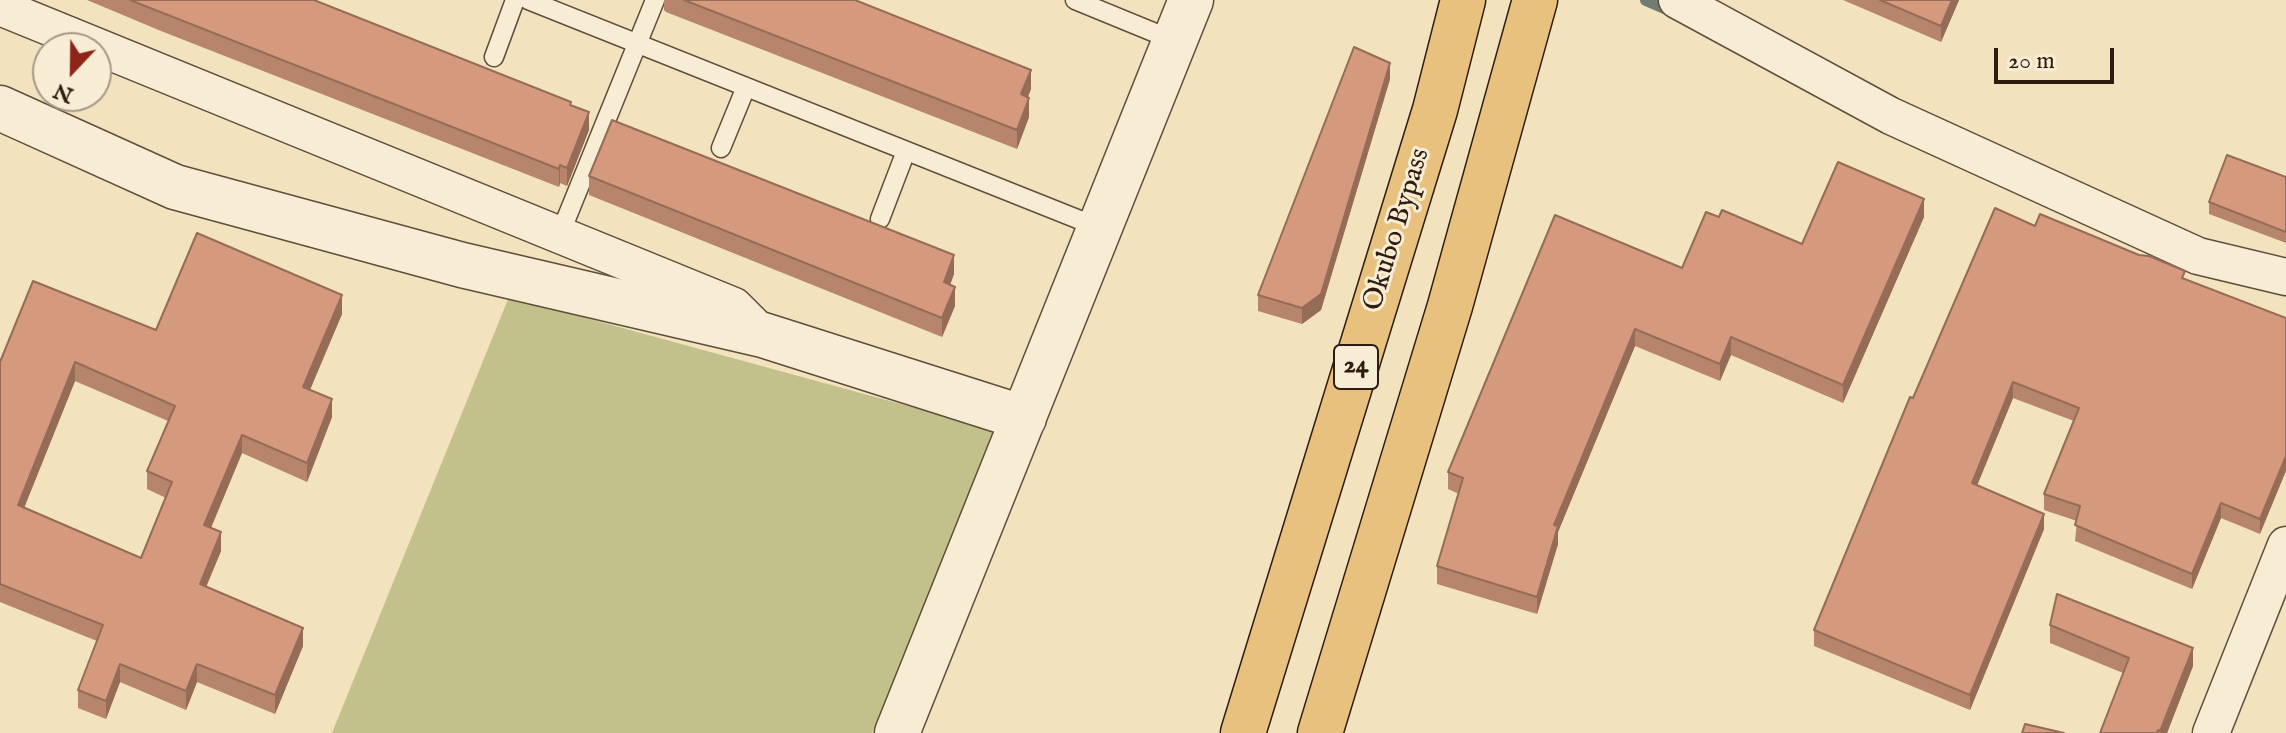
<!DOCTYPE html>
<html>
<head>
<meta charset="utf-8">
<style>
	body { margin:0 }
	#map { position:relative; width:2286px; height:733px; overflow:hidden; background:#f2e2bd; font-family:"IM FELL English",serif }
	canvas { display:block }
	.north { position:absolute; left:32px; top:32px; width:80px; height:80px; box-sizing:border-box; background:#f7ecd4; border:2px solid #a79986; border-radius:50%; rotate:202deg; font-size:22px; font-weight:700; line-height:32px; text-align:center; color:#2e1c11 }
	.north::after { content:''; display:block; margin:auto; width:28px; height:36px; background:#8f2418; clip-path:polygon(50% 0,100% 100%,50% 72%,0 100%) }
	.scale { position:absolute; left:1994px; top:48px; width:120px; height:36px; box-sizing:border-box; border:4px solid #2e1c11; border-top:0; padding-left:10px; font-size:24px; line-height:28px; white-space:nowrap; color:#2e1c11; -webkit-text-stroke:6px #f7ecd4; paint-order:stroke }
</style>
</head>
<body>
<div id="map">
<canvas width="2286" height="733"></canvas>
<div class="north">N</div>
<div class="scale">20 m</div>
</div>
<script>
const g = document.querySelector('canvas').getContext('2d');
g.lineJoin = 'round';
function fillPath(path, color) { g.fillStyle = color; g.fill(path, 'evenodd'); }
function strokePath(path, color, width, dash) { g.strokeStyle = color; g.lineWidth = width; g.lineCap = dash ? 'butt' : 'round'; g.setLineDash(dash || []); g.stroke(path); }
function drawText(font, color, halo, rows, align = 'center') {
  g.font = font + ' "IM FELL English",serif'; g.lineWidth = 6; g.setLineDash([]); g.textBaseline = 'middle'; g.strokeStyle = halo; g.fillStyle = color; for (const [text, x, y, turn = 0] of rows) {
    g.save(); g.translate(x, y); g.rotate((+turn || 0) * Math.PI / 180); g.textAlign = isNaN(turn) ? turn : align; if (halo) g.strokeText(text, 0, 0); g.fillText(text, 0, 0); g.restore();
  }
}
const green = new Path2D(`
	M509 297 996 430 872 733H332Z`);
const stream = new Path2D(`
	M1646 0 1676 13`);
const service = new Path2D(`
	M528 0 1100 228
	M1075 0 1175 41
	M494 57 515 0
	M721 148 746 87
	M880 219 906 151
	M560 234 655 0`);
const minor = new Path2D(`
	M1677 0 1891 116 2198 256 2286 277
	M0 7 734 306 763 335
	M2211 733 2286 545`);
const tertiary = new Path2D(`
	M0 108 175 187 462 265 763 335 1024 418
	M897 733 1191 0`);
const trunk = new Path2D(`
	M1243 733 1435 110 1463 0
	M1320 733 1450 306 1535 0`);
const wall = new Path2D(`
	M87 0H314L571 105 589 130 567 186 560 183 559 187 161 31Z
	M664 0H855L1031 89 1028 97 1029 117 1017 149 666 12 664 10Z
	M1843 0H1959L1941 42Z
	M1390 79 1321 310 1302 324 1258 311V295Z
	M589 176 954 274 950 285 955 306 942 337 589 195Z
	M2286 177V243L2209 214V202Z
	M1719 217 1802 244 1924 217 1843 403 1731 355 1720 381 1635 346 1558 532V544L1537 614 1437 584V566L1459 494 1448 489V472L1682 268Z
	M2035 226 2185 279 2286 318 2260 534 2221 518 2192 589 2075 541 2077 521 2044 510V494L2074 421 2013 398 1977 485 2044 529 1970 710 1814 646V630L1913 398Z
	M342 314 310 390 332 417 307 482 242 453 211 528 221 551 206 586 303 646 275 714 197 682 186 710 120 682 106 719 78 708V690L97 641 0 602V362L156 330ZM75 381 168 421 147 471V489L166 498 141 558 24 508Z
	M2050 625 2193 666 2167 733H2100L2123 673 2050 643Z`);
const shadedWall = new Path2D(`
	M1952 0H1959L1941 42V26Z
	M1390 63V79L1321 310 1302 324V308Z
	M1031 70V89L1021 113V94Z
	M1029 98V117L1017 149V130Z
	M589 112V130L567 186V168Z
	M560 165V183L559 187V169Z
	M1924 199V217L1843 403V385Z
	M954 255V274L944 301V282Z
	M955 287V306L942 337V318Z
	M342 295V314L303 406V387Z
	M1635 329V346L1558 532V544L1537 614V597L1554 525Z
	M1731 337V355L1720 381V364Z
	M75 362V381L18 523V505Z
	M2013 382V398L1972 498V483Z
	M332 399V417L307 482V463Z
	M242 435V453L204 544V525Z
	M2286 456V471L2260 534V519Z
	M2221 503V518L2192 589V574Z
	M2044 514V529L1970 710V695Z
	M221 532V551L200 602V584Z
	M303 628V646L275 714V695Z
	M2193 648V666L2167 733H2160Z
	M120 664V682L106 719V701Z
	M197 664V682L186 710V691Z`);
const building = new Path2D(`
	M130 0H314L571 102 570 105 589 112 567 168 560 165 559 169Z
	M684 0H855L1031 70 1021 94 1029 98 1017 130Z
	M1880 0H1952L1941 26Z
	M1354 47 1390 63 1321 294 1302 308 1258 295Z
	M612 120 954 255 944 282 955 287 942 318 589 176Z
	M2227 155 2286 177V232L2209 202Z
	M1838 162 1924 199 1843 385 1731 337 1720 364 1635 329 1554 525 1558 526 1537 597 1437 566 1463 478 1448 472 1555 215 1682 268 1706 212 1719 217 1722 210 1802 244Z
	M1995 208 2035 226 2040 214 2139 255 2149 256 2185 271 2182 278 2286 318V456L2260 519 2221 503 2192 574 2075 525 2080 506 2044 494 2079 408 2013 382 1972 483 2044 514 1970 695 1814 630 1910 397 1913 398Z
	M197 233 342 295 303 387 332 399 307 463 242 435 204 525 221 532 200 584 303 628 275 695 197 664 186 691 120 664 106 701 78 690 103 625 0 584V362L33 281 156 330ZM75 362 175 406 147 471 172 482 141 558 18 505Z
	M2057 594 2193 648 2160 731 2158 730 2157 733H2100L2129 658 2050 625Z
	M2025 724 2064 733H2022Z`);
const shields = [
	[1356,367,44]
];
const shieldNames = [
	["24",1356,367]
];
const streetNames = [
	["Okubo Bypass",1398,230,-73]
];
fillPath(green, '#c2c18c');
strokePath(stream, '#717c75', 12);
strokePath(service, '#5f4e3c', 21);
strokePath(minor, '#5f4e3c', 39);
strokePath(tertiary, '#5f4e3c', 47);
strokePath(trunk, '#2e1c11', 47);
strokePath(service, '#f7ecd4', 18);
strokePath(minor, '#f7ecd4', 36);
strokePath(tertiary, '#f7ecd4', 44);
strokePath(trunk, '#e9c17e', 44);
fillPath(wall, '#b7846c');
fillPath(shadedWall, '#956c58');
fillPath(building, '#d59a7d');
strokePath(building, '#956c58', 2);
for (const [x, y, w] of shields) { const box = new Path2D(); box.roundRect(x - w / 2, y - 22, w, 44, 6); g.fillStyle = '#f7ecd4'; g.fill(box); strokePath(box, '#2e1c11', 2); }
drawText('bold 26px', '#2e1c11', null, shieldNames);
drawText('28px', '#2e1c11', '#f7ecd4', streetNames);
</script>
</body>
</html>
